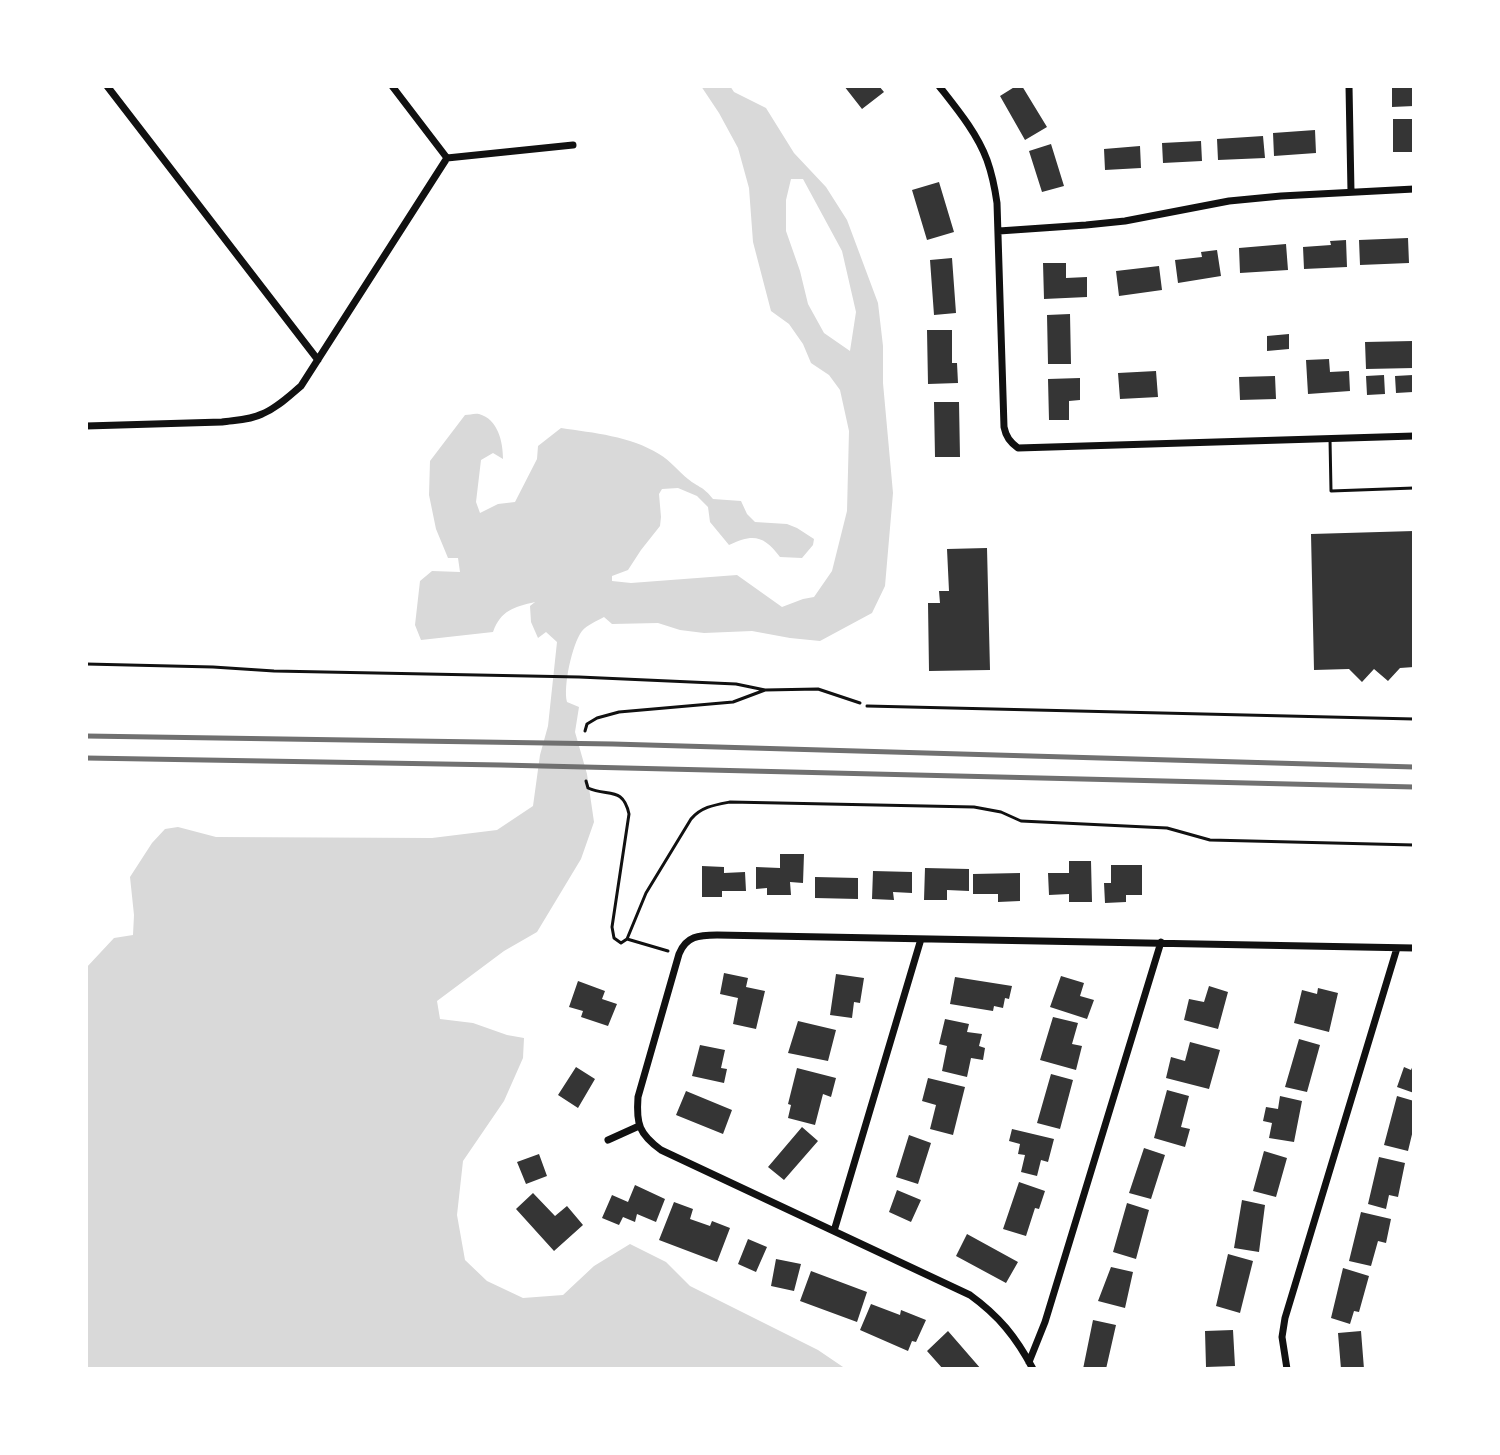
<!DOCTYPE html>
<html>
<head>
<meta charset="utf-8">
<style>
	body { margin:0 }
	#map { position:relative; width:1500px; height:1455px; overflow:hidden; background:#fff; font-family:Figtree,sans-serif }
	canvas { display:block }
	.frame { position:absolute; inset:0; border:88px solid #fff; pointer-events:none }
</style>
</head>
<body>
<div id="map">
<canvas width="1500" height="1455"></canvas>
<div class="frame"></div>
</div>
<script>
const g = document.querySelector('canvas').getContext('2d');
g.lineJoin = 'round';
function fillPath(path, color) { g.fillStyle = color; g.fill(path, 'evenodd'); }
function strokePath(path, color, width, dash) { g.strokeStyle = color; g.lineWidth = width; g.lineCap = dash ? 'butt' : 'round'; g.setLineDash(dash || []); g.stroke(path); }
const water = new Path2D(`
	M701 86H730L734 92 766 108 794 153 826 187 847 220 878 303 883 346V383L893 493 885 586 872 613 820 641 790 638 752 631 704 633 680 630 658 623 612 624 604 617C597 621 587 625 582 631 572 644 563 687 567 702L579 707 575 732 587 774 594 822 581 859 537 932 504 951 437 1001 440 1019 473 1023 507 1035 524 1038 523 1058 504 1101 463 1161 457 1215 465 1260 487 1281 523 1298 563 1295 594 1266 630 1244 666 1262 690 1286 818 1350 846 1369H86V968L114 938 133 935 134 915 130 877 152 843 165 829 178 827 216 837 432 838 497 830 533 806 540 755 548 726 557 642 546 632 538 638 531 622 530 606 535 602C514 607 501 610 493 632L421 640 415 625 420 581 432 571 460 572 458 558H448L436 529 429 495 430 461 465 415C470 415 474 413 479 414 498 419 503 442 503 459L493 453 481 460 476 502 480 513 498 504 515 502 537 459 538 446 561 428C594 433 630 436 659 454 671 461 678 471 688 479 699 488 703 486 713 499L741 501 747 514 755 522 787 524 797 528 814 539 813 545 802 558 780 557C764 536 754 533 729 545L710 522 708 507 697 496 678 488 662 489 659 494 661 517 660 526 641 550 628 570 612 576V581L631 583 737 575 782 607 803 599 814 597 832 571 847 511 849 431 840 390 829 375 811 363 803 344 789 324 771 311 753 242 749 188 738 148 719 113ZM791 179H803L842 251 856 312 850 351 824 333 808 304 800 271 786 231V200Z`);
const building = new Path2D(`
	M844 86H879L884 92 862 109Z
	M1016 86H1022L1047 127 1025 140 1000 96Z
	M1392 86H1414V106L1392 107Z
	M1393 119H1414V152H1393Z
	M1315 130 1316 153 1274 156 1273 133Z
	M1263 136 1265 158 1218 160 1217 139Z
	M1201 141 1202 161 1163 163 1162 143Z
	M1051 144 1064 186 1042 192 1029 151Z
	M1140 146 1141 168 1105 170 1104 149Z
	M939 182 954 232 927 240 912 190Z
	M1408 238 1409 263 1360 265 1359 240Z
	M1346 240 1347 267 1304 269 1303 247 1331 245 1330 241Z
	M1286 244 1288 270 1240 273 1239 248Z
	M1217 250 1221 276 1178 283 1175 260 1202 257 1201 252Z
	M952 258 956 313 934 315 930 260Z
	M1043 263H1066V278L1087 277V297L1044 299Z
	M1159 266 1162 290 1119 296 1116 271Z
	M1070 314 1071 364H1048L1047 315Z
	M927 330H952V363H957L958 383 928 384Z
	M1289 334V349L1267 351V336Z
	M1413 341 1414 368 1366 369 1365 342Z
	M1329 359 1330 372 1349 371 1350 391 1308 394 1306 360Z
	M1156 371 1158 397 1120 399 1118 373Z
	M1384 375 1385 394 1367 395 1366 376Z
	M1413 375V392L1396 393 1395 376Z
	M1275 376 1276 399 1240 400 1239 377Z
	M1080 378V400L1069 401V420H1049L1048 379Z
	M934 402H959L960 457H935Z
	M1414 531V667L1400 668 1388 681 1374 669 1362 682 1349 669 1314 670 1311 534Z
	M987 548 990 670 929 671 928 603H940L939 591H949L947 549Z
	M780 854H804L803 883 790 882 791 895H767V888L756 889V867L780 868Z
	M1069 861H1091L1092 902H1069V894L1049 895 1048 873H1069Z
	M1111 865H1142V895H1126V902L1105 903 1104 883H1111Z
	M702 866 724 867V873L745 872 746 891H722V897H702Z
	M925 868 969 869V891L947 890V900H924Z
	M873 871 912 872V893L893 892 894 900 872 899Z
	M1020 873V901L998 902V894H973V874Z
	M815 877 858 878V899L815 898Z
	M724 973 748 978 746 987 765 991 756 1029 733 1024 738 998 720 994Z
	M836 974 864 978 860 1003 854 1002 852 1018 830 1015Z
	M1061 976 1084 983 1080 996 1094 1000 1087 1019 1050 1007Z
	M955 977 1012 986 1009 999 1005 998 1003 1008 994 1006 993 1011 950 1004Z
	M578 981 605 991 602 999 617 1004 608 1026 581 1017 583 1011 569 1007Z
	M1209 986 1228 992 1218 1029 1184 1020 1189 999 1204 1002Z
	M1318 988 1338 993 1329 1032 1294 1023 1302 990 1317 994Z
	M1053 1017 1078 1023 1072 1044 1082 1046 1076 1070 1040 1060Z
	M945 1019 969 1024 967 1032 982 1034 979 1046 985 1048 983 1060 971 1058 967 1077 942 1071 947 1046 939 1044Z
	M798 1021 836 1030 828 1061 788 1053Z
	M1299 1039 1320 1045 1307 1092 1285 1087Z
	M1190 1042 1220 1050 1209 1089 1166 1078 1171 1057 1185 1061Z
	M700 1045 725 1050 721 1068 727 1069 724 1083 692 1076Z
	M1414 1063V1093L1397 1087 1404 1067 1411 1070Z
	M576 1067 595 1079 578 1108 558 1095Z
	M797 1068 836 1078 831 1097 823 1094 815 1125 788 1118 791 1105 788 1104Z
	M1051 1074 1073 1080 1060 1129 1037 1123Z
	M928 1078 965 1087 953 1135 930 1129 936 1105 922 1101Z
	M1167 1090 1189 1096 1181 1127 1190 1129 1185 1147 1154 1138Z
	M686 1091 732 1110 723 1134 676 1115Z
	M1280 1096 1302 1101 1294 1142 1269 1138 1272 1123 1263 1121 1266 1107 1278 1109Z
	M1397 1096 1414 1101V1126L1408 1151 1384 1145Z
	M802 1127 818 1141 784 1180 768 1167Z
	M1012 1129 1054 1139 1048 1162 1041 1160 1037 1176 1021 1172 1025 1155 1018 1154 1020 1144 1009 1141Z
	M909 1135 931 1143 918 1184 896 1177Z
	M1144 1148 1165 1155 1151 1199 1129 1193Z
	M1264 1151 1287 1158 1276 1197 1253 1191Z
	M539 1154 547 1176 526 1184 517 1162Z
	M1379 1157 1405 1163 1398 1197 1389 1195 1386 1209 1368 1204Z
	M1019 1182 1045 1191 1039 1209 1035 1208 1026 1236 1003 1229Z
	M635 1185 665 1199 656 1222 637 1214 635 1222 623 1217 619 1225 602 1218 612 1195 628 1202Z
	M897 1190 921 1200 911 1222 889 1212Z
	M533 1193 555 1216 567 1206 583 1225 554 1251 516 1209Z
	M1242 1200 1265 1205 1259 1252 1234 1248Z
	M674 1202 693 1209 690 1219 710 1226 712 1221 730 1228 717 1262 659 1240Z
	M1127 1203 1149 1210 1136 1259 1113 1252Z
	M1361 1212 1391 1219 1386 1243 1378 1241 1371 1266 1349 1261Z
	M967 1234 1018 1262 1006 1283 956 1256Z
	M748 1239 767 1247 756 1272 738 1264Z
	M1228 1254 1253 1261 1240 1313 1216 1306Z
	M776 1259 801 1264 794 1291 771 1286Z
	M1111 1267 1133 1272 1125 1308 1098 1301Z
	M1343 1268 1369 1276 1359 1312 1354 1311 1350 1324 1331 1318Z
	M811 1271 867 1292 857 1322 800 1301Z
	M871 1304 900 1315 901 1310 926 1320 916 1342 912 1341 908 1351 860 1330Z
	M1093 1320 1116 1325 1106 1369H1083Z
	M1233 1330 1235 1366 1206 1367 1205 1331Z
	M948 1331 981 1369H943L927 1351Z
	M1361 1331 1364 1369H1341L1338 1333Z`);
const path = new Path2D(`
	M86 664 213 667 274 671 579 677 736 684 765 690 818 689 860 703
	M585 731 587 724 597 718 619 712 733 702 765 690
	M586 781 588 788C608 797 623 786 629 814L612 927 614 938 621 943 627 939 668 951
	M627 939 646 893 691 819C701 807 714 805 730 802L974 807 1001 812 1021 821 1167 828 1210 840 1414 845`);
const service = new Path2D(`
	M1330 439 1331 491 1414 488
	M867 706 1414 719`);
const minor = new Path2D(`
	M107 86 318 360
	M939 86C957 109 977 133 987 160 992 174 995 189 997 203L1004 427C1006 437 1010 442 1018 448L1414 436
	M1349 86 1351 192
	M447 158 573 145
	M999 231 1086 225 1125 221 1229 201 1281 196 1414 189
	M86 426 222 422C235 420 250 420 262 414 277 408 289 396 301 386L447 158 392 86
	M608 1140 639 1126
	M834 1231 921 939
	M1029 1362 1045 1322 1161 942
	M1033 1369C1016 1337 999 1316 970 1295L661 1150C639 1134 636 1124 638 1097L679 954C686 936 699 935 717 935L1414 948
	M1287 1369 1282 1337 1285 1318 1397 948`);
const rail = new Path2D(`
	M86 736 613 744 1414 767
	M86 758 501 765 1414 787`);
fillPath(water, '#d9d9d9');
fillPath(building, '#353535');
strokePath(path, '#111', 3);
strokePath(service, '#111', 3);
strokePath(minor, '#111', 7);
strokePath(rail, '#707070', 5);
</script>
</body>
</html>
